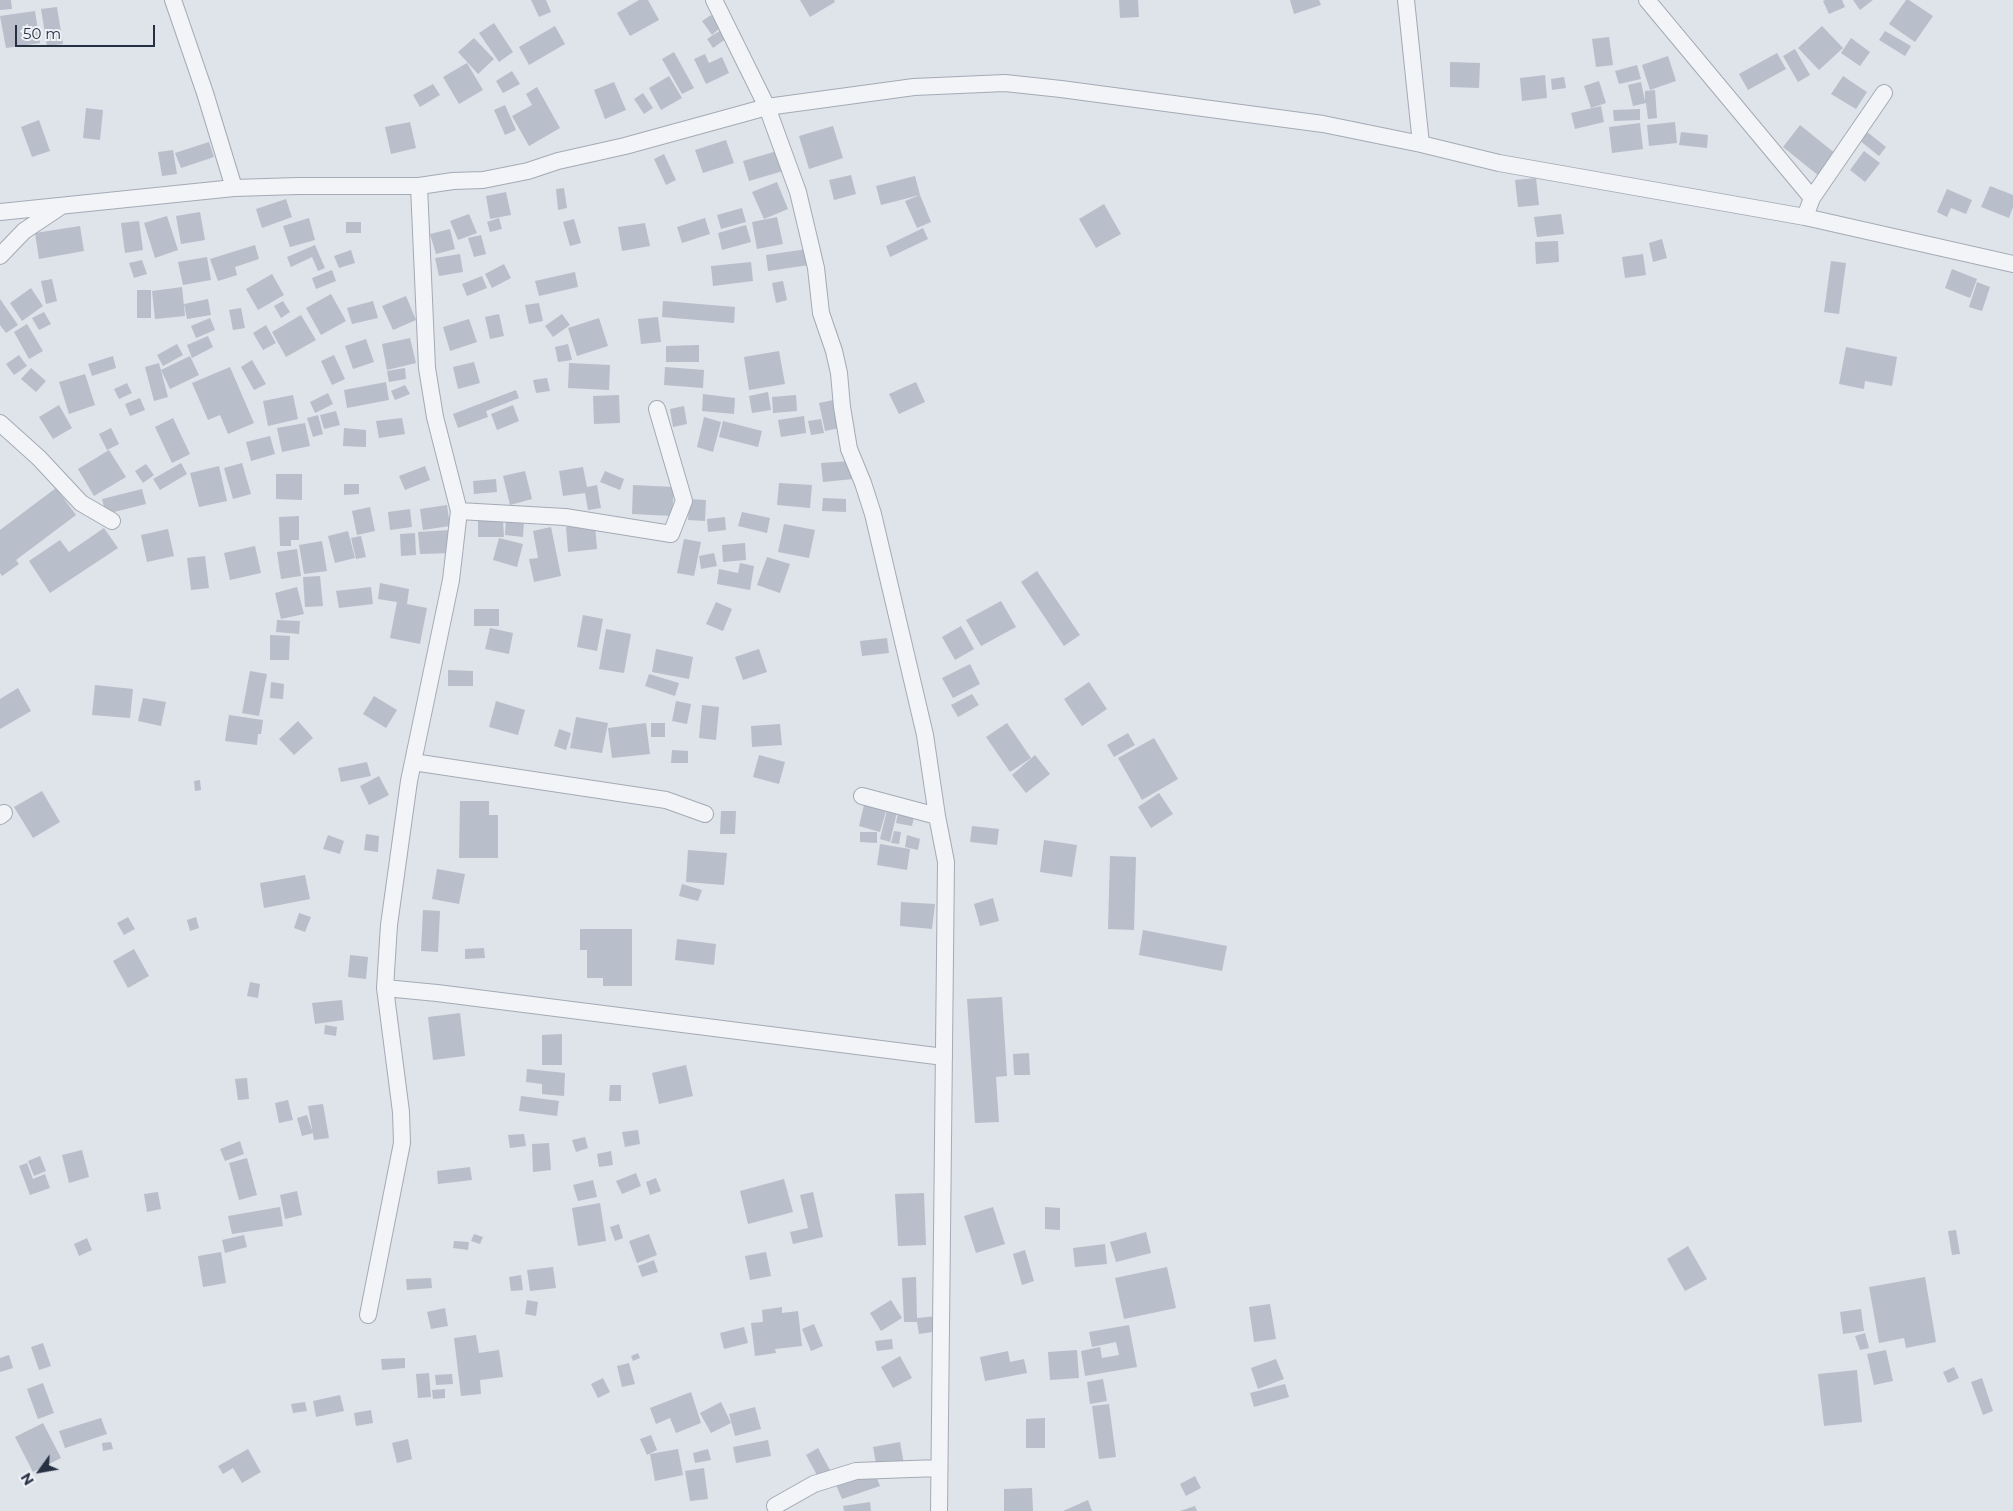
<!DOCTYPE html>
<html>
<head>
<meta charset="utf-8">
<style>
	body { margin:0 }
	#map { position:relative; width:2013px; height:1511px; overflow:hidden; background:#dfe3ea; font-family:Montserrat,sans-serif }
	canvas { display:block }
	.north { position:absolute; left:15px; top:1446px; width:50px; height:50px; -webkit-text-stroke:4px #eff2f7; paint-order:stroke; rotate:238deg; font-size:14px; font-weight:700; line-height:20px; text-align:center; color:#263043 }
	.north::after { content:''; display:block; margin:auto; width:18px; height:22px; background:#263043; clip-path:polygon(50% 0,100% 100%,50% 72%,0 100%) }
	.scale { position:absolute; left:15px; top:25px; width:140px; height:22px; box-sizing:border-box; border:2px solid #263043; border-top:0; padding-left:6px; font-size:15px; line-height:18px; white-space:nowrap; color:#263043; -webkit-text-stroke:4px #eff2f7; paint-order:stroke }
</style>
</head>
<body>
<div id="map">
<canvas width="2013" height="1511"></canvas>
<div class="north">N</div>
<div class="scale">50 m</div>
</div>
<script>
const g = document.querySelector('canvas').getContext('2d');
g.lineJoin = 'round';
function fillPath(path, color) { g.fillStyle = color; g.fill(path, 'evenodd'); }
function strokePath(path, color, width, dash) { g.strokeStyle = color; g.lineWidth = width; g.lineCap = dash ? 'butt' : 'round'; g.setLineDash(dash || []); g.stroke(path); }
const building = new Path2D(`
	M0 0H11L12 9 0 10Z
	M531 0H546L551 12 539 17Z
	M639 0H648L659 20 630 36 617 13Z
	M800 0H834L835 2 810 17Z
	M1119 0H1138L1139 17 1120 18Z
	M1290 0H1319L1321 5 1294 14Z
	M1825 0H1842L1845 7 1829 14 1823 1Z
	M1853 0H1873L1860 10Z
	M1906 0H1909L1933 16 1915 42 1889 24Z
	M57 7 63 44 47 46 41 9Z
	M35 11 40 43 6 48 0 16Z
	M711 15 720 28 712 35 702 21Z
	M494 23 513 52 499 62 479 33Z
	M555 26 565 44 529 65 519 47Z
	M1822 26 1843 48 1819 70 1798 48Z
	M721 30 727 38 713 48 707 39Z
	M1885 31 1911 46 1905 56 1879 40Z
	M1609 37 1613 65 1596 67 1592 39Z
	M474 38 494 59 478 74 458 52Z
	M1851 38 1870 52 1860 66 1841 53Z
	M1795 49 1810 75 1798 82 1783 56Z
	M674 52 694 88 682 94 662 59Z
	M1777 53 1786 69 1748 90 1739 74Z
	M705 54 709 63 722 57 729 73 706 84 694 59Z
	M1668 56 1676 81 1650 90 1642 65Z
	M1450 62 1480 63 1479 88 1450 87Z
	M467 63 483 90 459 104 443 77Z
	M1637 65 1641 79 1619 84 1615 71Z
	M512 71 520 84 503 93 496 81Z
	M1545 75 1547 98 1522 101 1520 78Z
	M669 76 682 98 661 110 649 88Z
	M1843 76 1867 92 1856 109 1831 94Z
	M1564 77 1566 88 1552 90 1551 79Z
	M1599 81 1606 103 1591 108 1584 86Z
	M614 82 626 110 605 119 594 90Z
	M1641 82 1645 101V91L1655 90 1657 118 1648 119 1646 103 1633 106 1628 85Z
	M433 84 440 95 420 107 413 95Z
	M537 87 560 128 529 146 512 116 532 105 526 94Z
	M643 93 653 108 644 114 634 99Z
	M505 105 516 130 505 135 494 110Z
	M1601 106 1604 122 1575 129 1571 113Z
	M86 108 103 110 100 140 83 138Z
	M1640 109V120L1614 121 1613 110Z
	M39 120 50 151 32 157 21 127Z
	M410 122 416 148 391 154 385 127Z
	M1675 122 1677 143 1649 146 1647 125Z
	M1640 123 1643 149 1612 153 1609 127Z
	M1800 125 1836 154 1819 176 1783 147Z
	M833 126 843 158 809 169 799 136Z
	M1866 131 1886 147 1879 156 1859 140Z
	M1681 132 1708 135 1707 148 1679 145Z
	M726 140 734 163 703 173 695 150Z
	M209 142 214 157 181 168 175 153Z
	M173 150 177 174 162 176 158 152Z
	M777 151 783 171 749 181 743 161Z
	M1864 151 1880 163 1865 182 1850 170Z
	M664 154 676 180 666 185 654 159Z
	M851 175 856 194 834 200 829 180Z
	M915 176 920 195 881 205 876 186Z
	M1536 178 1539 205 1518 207 1515 180Z
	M777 182 788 209 764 219 752 192Z
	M1990 186 2013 195V207L2009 218 1981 207Z
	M564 188 567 208 558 210 556 189Z
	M1947 189 1972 200 1966 214 1951 208 1947 217 1937 212Z
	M506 192 511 215 490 219 486 196Z
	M920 195 931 222 917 228 905 201Z
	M286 199 292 217 262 228 256 209Z
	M1104 204 1121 234 1096 248 1079 219Z
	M742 208 746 222 721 229 717 215Z
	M200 212 205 240 181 244 176 216Z
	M469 214 477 233 458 240 450 221Z
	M1561 214 1564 234 1537 237 1534 217Z
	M167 216 178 250 155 258 144 223Z
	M777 217 783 244 757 249 752 222Z
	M309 218 315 240 290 247 283 226Z
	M499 218 502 229 490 232 487 222Z
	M705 218 710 234 682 243 677 227Z
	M574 219 581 243 570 246 563 222Z
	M139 221 143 250 125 253 121 223Z
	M346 222H361V233H346Z
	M645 223 650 246 622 251 618 227Z
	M746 225 751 242 722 250 718 233Z
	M80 226 84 251 39 259 35 233Z
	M923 228 928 239 890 257 886 246Z
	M450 229 455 249 436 254 430 234Z
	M481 235 486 254 474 257 468 238Z
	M1662 239 1667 258 1653 262 1649 243Z
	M1558 241 1559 262 1536 264 1535 242Z
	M255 245 259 259 235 267 237 275 218 281 210 259Z
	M315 245 325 268 318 271 312 257 291 267 287 257Z
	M807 249 809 265 768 271 766 255Z
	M351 250 355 263 339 268 334 256Z
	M460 254 463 272 439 276 435 258Z
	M1643 254 1646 275 1625 278 1622 257Z
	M207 257 211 280 183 285 178 262Z
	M142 260 147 274 134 278 129 263Z
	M1831 261 1846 263 1839 314 1824 312Z
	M751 262 753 281 713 286 711 266Z
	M504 264 511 278 492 288 485 274Z
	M1952 269 1977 279 1970 298 1945 288Z
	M332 270 336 281 316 289 312 278Z
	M575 272 578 287 539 296 535 281Z
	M272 274 284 295 258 310 246 289Z
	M482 276 487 288 467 296 462 284Z
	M52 279 57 301 46 304 41 281Z
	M783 281 787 300 776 303 772 283Z
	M1977 282 1990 287 1982 311 1969 307Z
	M182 287 185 316 155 319 152 291Z
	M31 288 43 306 22 321 10 303Z
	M137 290H151V318H137Z
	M331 294 346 321 321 335 306 308Z
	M406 296 416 320 393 330 382 306Z
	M0 299 18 325 6 333 0 325Z
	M208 299 211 315 187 319 184 304Z
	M283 301 290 312 281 318 274 306Z
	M373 301 378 318 352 324 347 308Z
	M663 301 735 307 734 323 662 317Z
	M539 303 543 321 529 324 525 305Z
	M241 308 245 328 233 330 229 310Z
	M44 312 51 324 39 330 32 318Z
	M499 314 504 336 490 339 485 317Z
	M562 314 570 325 553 337 545 326Z
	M301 315 316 340 286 357 272 332Z
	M658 317 661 342 641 344 638 319Z
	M210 318 215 330 196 338 191 326Z
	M599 318 608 346 577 356 568 328Z
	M469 319 477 342 450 351 443 327Z
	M27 324 43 351 29 359 14 332Z
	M266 325 276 343 263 350 253 333Z
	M208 336 213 347 192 358 187 345Z
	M410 338 416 363 387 370 382 344Z
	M366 339 374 362 353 369 345 346Z
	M177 344 183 355 163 366 157 355Z
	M568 344 572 360 558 362 555 347Z
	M699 345V362H666V346Z
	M1846 347 1897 357 1892 386 1865 381 1864 389 1839 384Z
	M779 351 785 384 749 390 744 357Z
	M19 355 27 366 14 375 6 364Z
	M334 355 345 379 332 385 321 361Z
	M113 356 116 368 92 376 88 364Z
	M190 356 199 375 170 389 161 370Z
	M252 360 266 384 254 390 241 367Z
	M474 362 480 383 458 389 453 367Z
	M159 363 168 397 154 401 145 367Z
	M569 363 610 365 609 390 568 388Z
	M230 367 254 423 228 434 220 415 208 420 192 383Z
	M665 367 704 370 703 388 664 385Z
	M31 368 46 381 36 392 21 379Z
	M405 368 406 379 389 382 387 371Z
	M85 374 95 405 69 414 59 382Z
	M547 378 550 391 536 393 533 380Z
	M386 382 389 400 347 408 344 390Z
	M916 382 925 402 899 414 889 394Z
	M127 383 132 393 119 399 114 389Z
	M405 385 410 394 395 400 391 391Z
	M516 390 519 398 486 411 488 417 458 428 453 414Z
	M768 392 771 410 752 413 749 396Z
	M328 393 333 404 315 413 310 402Z
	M703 394 735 398 734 414 702 411Z
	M293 395 298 419 268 426 263 401Z
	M619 395 620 423 594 424 593 396Z
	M796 395 797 411 773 413 772 397Z
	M140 398 145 410 130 416 125 404Z
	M838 399 844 427 825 431 819 403Z
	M59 405 72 428 53 439 39 417Z
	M513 405 519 421 497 430 491 414Z
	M684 406 687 424 673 427 670 409Z
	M336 411 340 425 324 429 320 415Z
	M318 415 323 434 313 437 307 418Z
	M804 416 806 433 781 437 778 420Z
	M704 417 721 422 713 452 697 447Z
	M173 418 190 454 172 463 155 427Z
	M402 418 405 434 379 438 376 421Z
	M821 419 824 433 811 435 808 421Z
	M723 421 762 431 758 447 719 437Z
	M305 423 310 446 282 452 277 428Z
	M111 428 119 444 107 450 99 434Z
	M344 428 366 430V447L343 446Z
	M270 436 275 454 251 461 246 442Z
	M109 450 126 477 94 496 78 469Z
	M851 461 853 479 823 482 821 463Z
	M181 463 187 474 160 490 153 479Z
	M242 463 251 494 233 499 224 468Z
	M146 464 154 475 143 483 135 471Z
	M219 466 227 501 199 507 190 473Z
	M425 466 430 480 405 490 399 476Z
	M583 467 587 487 597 485 601 508 588 510 585 493 563 496 559 471Z
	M525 471 532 499 510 505 503 476Z
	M605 471 624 479 620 490 600 482Z
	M276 474H302V500L276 499Z
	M496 479 497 492 474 494 473 481Z
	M779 483 812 485 810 508 777 505Z
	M344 484H359V494L344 495Z
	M633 485 674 487 672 516 632 514Z
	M56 488 76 515 16 560 19 564 2 576 0 573V530Z
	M142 489 146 504 106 514 102 499Z
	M823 498 846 499V512L822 511Z
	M689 499 706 500 705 521 688 520Z
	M447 505 450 526 423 530 420 509Z
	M370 507 375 531 357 535 352 511Z
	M410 509 412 527 390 530 388 512Z
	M742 512 770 518 767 533 738 526Z
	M299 516V540H291V546H280L279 517Z
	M725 517 726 530 708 532 707 519Z
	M506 519 524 521 523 537 505 535Z
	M478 520H503L504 537H478Z
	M595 524 597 549 568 552 566 527Z
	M784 524 815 530 809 558 778 552Z
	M551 527 561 576 534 582 529 559 538 558 533 531Z
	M104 528 118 548 50 593 29 561 60 540 69 552Z
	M168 529 174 556 147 562 141 535Z
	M450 530 452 553 420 554 418 532Z
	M348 531 355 558 335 563 328 536Z
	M415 533 416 555 401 556 400 534Z
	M361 536 366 557 356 559 351 538Z
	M499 538 523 544 517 567 493 560Z
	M684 539 701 542 694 576 677 573Z
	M322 541 327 571 304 574 299 545Z
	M745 543 746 560 723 562 722 545Z
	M255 546 261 573 230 580 224 553Z
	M297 549 301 576 281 579 277 552Z
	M714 553 717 566 701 569 699 556Z
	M205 556 209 588 191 590 187 558Z
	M767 557 790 564 780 593 757 585Z
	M740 563 754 566 750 590 717 584 719 569 738 573Z
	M1037 571 1080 635 1064 646 1021 582Z
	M320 576 323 606 305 607 303 577Z
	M380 583 409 589 407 604 427 608 420 644 390 638 397 602 378 599Z
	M297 587 304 614 281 619 275 593Z
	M371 587 373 604 339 608 336 591Z
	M1001 601 1016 627 981 646 966 620Z
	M716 602 732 609 723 631 706 624Z
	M474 609H499V626H474Z
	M583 615 603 619 597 651 577 647Z
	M277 620 300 621 299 634 276 632Z
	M961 626 974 649 955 660 942 637Z
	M490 628 513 633 509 654 485 649Z
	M606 629 631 634 624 673 599 669Z
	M270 635 290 636 289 660H270Z
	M887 638 889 653 862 656 860 641Z
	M656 649 693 657 689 679 652 672Z
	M759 649 767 672 743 680 735 657Z
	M970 664 980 684 953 698 942 678Z
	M448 670 473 671V686H448Z
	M250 671 267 674 259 716 242 713Z
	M649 674 679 683 675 696 645 686Z
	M271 682 284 684 283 699 270 698Z
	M1089 682 1107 709 1082 726 1064 699Z
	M95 685 133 689 130 718 92 715Z
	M18 688 31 711 0 729V699Z
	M972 694 979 705 958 717 951 705Z
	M374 696 397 710 386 728 363 714Z
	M143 698 166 702 161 726 138 721Z
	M496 701 525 710 518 735 489 727Z
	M676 701 691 704 687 724 672 721Z
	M702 705 719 707 716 740 699 738Z
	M229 715 263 720 261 734H258L257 745 225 741Z
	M576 717 608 723 602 753 570 748Z
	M298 721 313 738 294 755 279 739Z
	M646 723 650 754 612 758 608 728Z
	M651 723H665V737H651Z
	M1007 723 1031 758 1010 772 986 737Z
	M780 724 782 745 752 747 751 726Z
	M559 729 571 733 566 750 554 746Z
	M1128 733 1135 745 1114 757 1107 745Z
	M1154 738 1178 779 1142 800 1118 758Z
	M672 750 688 751V763H671Z
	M759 755 785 762 779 784 753 777Z
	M1035 755 1050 774 1026 793 1012 775Z
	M367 762 371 776 341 782 338 768Z
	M379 776 389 795 369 805 360 786Z
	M200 780 201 790 195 791 194 781Z
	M42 791 60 822 33 838 14 807Z
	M1159 793 1173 814 1151 828 1138 807Z
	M460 801H489V815H498V858H459Z
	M864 805 886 811 880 832 859 826Z
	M887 810 897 812 890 842 880 839Z
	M721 811H736L735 834H720Z
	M898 813 914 817 912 826 896 823Z
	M972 826 999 829 997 845 970 842Z
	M894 831 901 832 899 844 891 843Z
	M860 832H877V843L860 842Z
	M366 834 379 836 378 852 364 850Z
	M328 835 344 841 340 854 323 849Z
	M907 835 920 839 918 850 905 847Z
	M1044 840 1077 845 1072 877 1040 872Z
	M880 844 910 849 907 870 877 865Z
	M688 850 727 853 724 885 686 882Z
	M1110 856 1136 857 1134 930 1108 929Z
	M437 869 465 874 459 904 432 899Z
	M305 875 310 899 264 908 260 883Z
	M682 884 702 890 698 901 679 896Z
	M993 898 999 921 980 926 974 904Z
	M901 902 935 904 932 929 900 926Z
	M423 910 440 911 438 952 421 951Z
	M299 913 311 917 305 932 294 928Z
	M128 917 135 929 124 935 117 923Z
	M196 917 199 928 190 931 187 920Z
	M580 929H632V986H603V978H587V950H580Z
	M1143 930 1227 946 1222 971 1139 955Z
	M677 939 716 944 714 965 675 960Z
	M484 948 485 958 465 959V949Z
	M134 949 149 976 128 988 113 961Z
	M350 955 368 957 366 979 348 977Z
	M250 982 260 984 258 998 247 996Z
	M1002 997 1007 1076 996 1077 999 1122 975 1123 967 999Z
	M342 1000 344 1020 315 1024 312 1003Z
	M460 1013 465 1056 433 1060 428 1017Z
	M325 1025 337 1027 336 1036 324 1034Z
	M562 1034V1065H542V1035Z
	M1029 1053 1030 1075H1014L1013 1054Z
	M686 1065 693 1096 659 1104 652 1073Z
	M527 1069 565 1073 564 1096 542 1094V1084L526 1082Z
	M247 1078 249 1099 238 1100 235 1079Z
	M610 1085H621V1101H609Z
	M521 1096 559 1101 557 1116 519 1111Z
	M288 1100 293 1120 279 1123 275 1103Z
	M323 1104 329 1138 314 1140 308 1106Z
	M307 1115 313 1133 302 1136 297 1118Z
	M638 1130 640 1144 625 1147 622 1132Z
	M524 1134 526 1146 510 1148 508 1135Z
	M585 1137 588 1148 576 1152 572 1140Z
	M240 1141 244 1154 225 1161 220 1149Z
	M549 1143 551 1170 533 1172 532 1144Z
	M82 1150 89 1177 69 1183 62 1155Z
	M611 1151 613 1165 599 1167 597 1154Z
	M40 1156 46 1171 34 1176 28 1161Z
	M247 1158 257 1195 239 1200 229 1163Z
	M27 1163 33 1179 45 1174 50 1188 30 1195 19 1166Z
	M470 1167 472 1180 438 1184 437 1171Z
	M636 1173 641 1186 622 1194 616 1181Z
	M656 1178 661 1191 650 1195 646 1182Z
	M784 1179 793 1212 748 1224 740 1191Z
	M593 1180 597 1197 578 1201 573 1185Z
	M297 1191 302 1215 285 1219 280 1195Z
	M158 1192 161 1209 147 1212 144 1194Z
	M813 1192 823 1237 793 1244 790 1232 808 1228 800 1195Z
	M924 1193 926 1245 898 1246 895 1194Z
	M600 1203 606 1241 578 1246 572 1208Z
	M280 1207 283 1226 232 1234 228 1216Z
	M993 1207 1005 1244 976 1253 964 1216Z
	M1045 1207 1060 1208V1230L1045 1229Z
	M619 1224 623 1238 615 1241 610 1227Z
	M1956 1230 1960 1254 1952 1255 1948 1231Z
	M1146 1232 1151 1253 1116 1262 1110 1242Z
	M474 1234 483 1237 480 1244 471 1241Z
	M649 1234 657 1255 637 1263 629 1241Z
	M244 1235 247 1247 225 1253 222 1240Z
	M87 1238 92 1250 79 1256 74 1244Z
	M454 1241 469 1242 468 1250 453 1248Z
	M1105 1244 1107 1264 1075 1267 1073 1248Z
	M1688 1246 1707 1279 1685 1291 1667 1259Z
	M1025 1250 1034 1281 1022 1285 1013 1254Z
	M221 1252 226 1283 203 1287 198 1256Z
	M766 1252 771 1276 750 1280 745 1256Z
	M654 1260 658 1272 642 1277 638 1266Z
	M553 1267 556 1288 530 1291 527 1270Z
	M1167 1267 1176 1308 1124 1319 1115 1278Z
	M521 1275 523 1290 511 1291 509 1277Z
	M916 1277 917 1318 937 1316 939 1331 919 1334 917 1322H904L902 1278Z
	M1925 1277 1936 1342 1906 1348 1904 1338 1879 1343 1869 1287Z
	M431 1278 432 1288 407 1290 406 1279Z
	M527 1300 538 1302 536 1316 525 1314Z
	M891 1300 902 1318 881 1331 870 1313Z
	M1270 1304 1276 1339 1254 1342 1249 1307Z
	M782 1307V1313L798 1311 802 1346 775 1349 776 1353 755 1356 751 1323 763 1322 762 1310Z
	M445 1308 448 1326 431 1329 427 1312Z
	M1861 1309 1864 1331 1843 1334 1840 1312Z
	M814 1324 823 1346 811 1351 802 1329Z
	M1129 1325 1137 1367 1085 1376 1081 1351 1100 1347 1102 1358 1119 1355 1116 1342 1092 1347 1089 1332Z
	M744 1327 748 1343 724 1349 720 1333Z
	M1865 1333 1869 1348 1860 1350 1855 1336Z
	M476 1335 479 1353 499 1350 503 1377 480 1380 481 1394 461 1396 454 1338Z
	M892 1339 893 1349 877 1351 875 1341Z
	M43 1343 51 1366 39 1370 31 1347Z
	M1077 1350 1079 1378 1050 1380 1048 1352Z
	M1886 1350 1893 1381 1874 1385 1867 1354Z
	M1008 1351 1010 1362 1024 1359 1027 1373 985 1381 980 1357Z
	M638 1353 640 1358 633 1361 631 1356Z
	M9 1355 13 1368 0 1372V1358Z
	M900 1356 912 1378 893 1388 881 1367Z
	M405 1358V1368L382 1370 381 1359Z
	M1276 1359 1284 1379 1258 1389 1251 1368Z
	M629 1363 635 1384 622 1387 617 1366Z
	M1954 1367 1959 1378 1948 1383 1943 1372Z
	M1857 1370 1862 1422 1824 1426 1818 1374Z
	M429 1373 431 1397 418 1398 416 1374Z
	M452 1374 453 1384 436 1385 435 1375Z
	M603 1378 610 1392 598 1398 591 1384Z
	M1982 1378 1993 1411 1983 1415 1971 1382Z
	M1103 1379 1107 1401 1090 1404 1087 1382Z
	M43 1383 54 1413 38 1419 27 1389Z
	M1285 1384 1289 1397 1254 1407 1250 1393Z
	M445 1389V1398L433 1399 432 1390Z
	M691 1392 701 1423 676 1433 670 1418 656 1424 650 1408Z
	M340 1395 344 1411 316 1417 313 1401Z
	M305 1402 307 1411 293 1413 291 1404Z
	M721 1402 731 1423 711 1433 700 1413Z
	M1109 1404 1116 1457 1099 1459 1092 1406Z
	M755 1407 761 1429 735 1436 729 1414Z
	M371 1410 373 1423 356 1426 354 1413Z
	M101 1418 107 1434 65 1448 59 1431Z
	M1045 1418V1448H1026V1419Z
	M43 1423 61 1458 33 1472 15 1437Z
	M651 1435 657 1450 647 1455 640 1439Z
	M408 1439 412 1459 397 1463 392 1443Z
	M768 1440 771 1456 736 1463 733 1447Z
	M111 1442 113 1449 103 1451 102 1443Z
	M900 1442 904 1464 877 1469 873 1447Z
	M818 1448 830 1470 818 1477 806 1455Z
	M248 1449 261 1472 242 1483 233 1468 223 1474 218 1466Z
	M678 1449 683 1475 655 1481 650 1454Z
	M708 1449 711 1460 695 1463 693 1453Z
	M704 1468 708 1499 690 1501 685 1471Z
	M874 1471 880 1486 842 1499 836 1485Z
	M1195 1476 1201 1488 1186 1496 1180 1484Z
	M1032 1488 1033 1511H1004V1489Z
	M1088 1500 1092 1511H1063Z
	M870 1502 871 1511H844L843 1506Z
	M1195 1506 1197 1511H1180Z`);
const street = new Path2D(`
	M173 0 205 93 234 188
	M714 0 767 107 798 192 816 268 821 313 834 351 839 373 842 407 849 449 863 483 873 514 925 735 937 816 946 862 939 1511
	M1406 0 1421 144
	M1647 0 1812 198 1805 217
	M1812 198 1884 93
	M0 212 234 188 298 186H419L453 181 483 180 528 171 558 161 625 146 767 107 914 87 1005 83 1061 89 1323 124 1421 144 1499 163 1805 217 2013 264
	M0 256 24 231 60 207
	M0 423 39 458 81 503 112 521
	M459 511 565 517 671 534 684 501 657 409
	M413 762 666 800 705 814
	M862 796 937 816
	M0 816 4 813
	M385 988 437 993 944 1057
	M368 1315 402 1143 401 1112 385 988 389 925 409 781 451 580 459 511 435 417 427 368 419 186
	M775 1506 814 1484 856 1471 939 1468`);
fillPath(building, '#b8bfca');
strokePath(street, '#a4aab5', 18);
strokePath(street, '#f2f4f8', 16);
</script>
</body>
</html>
